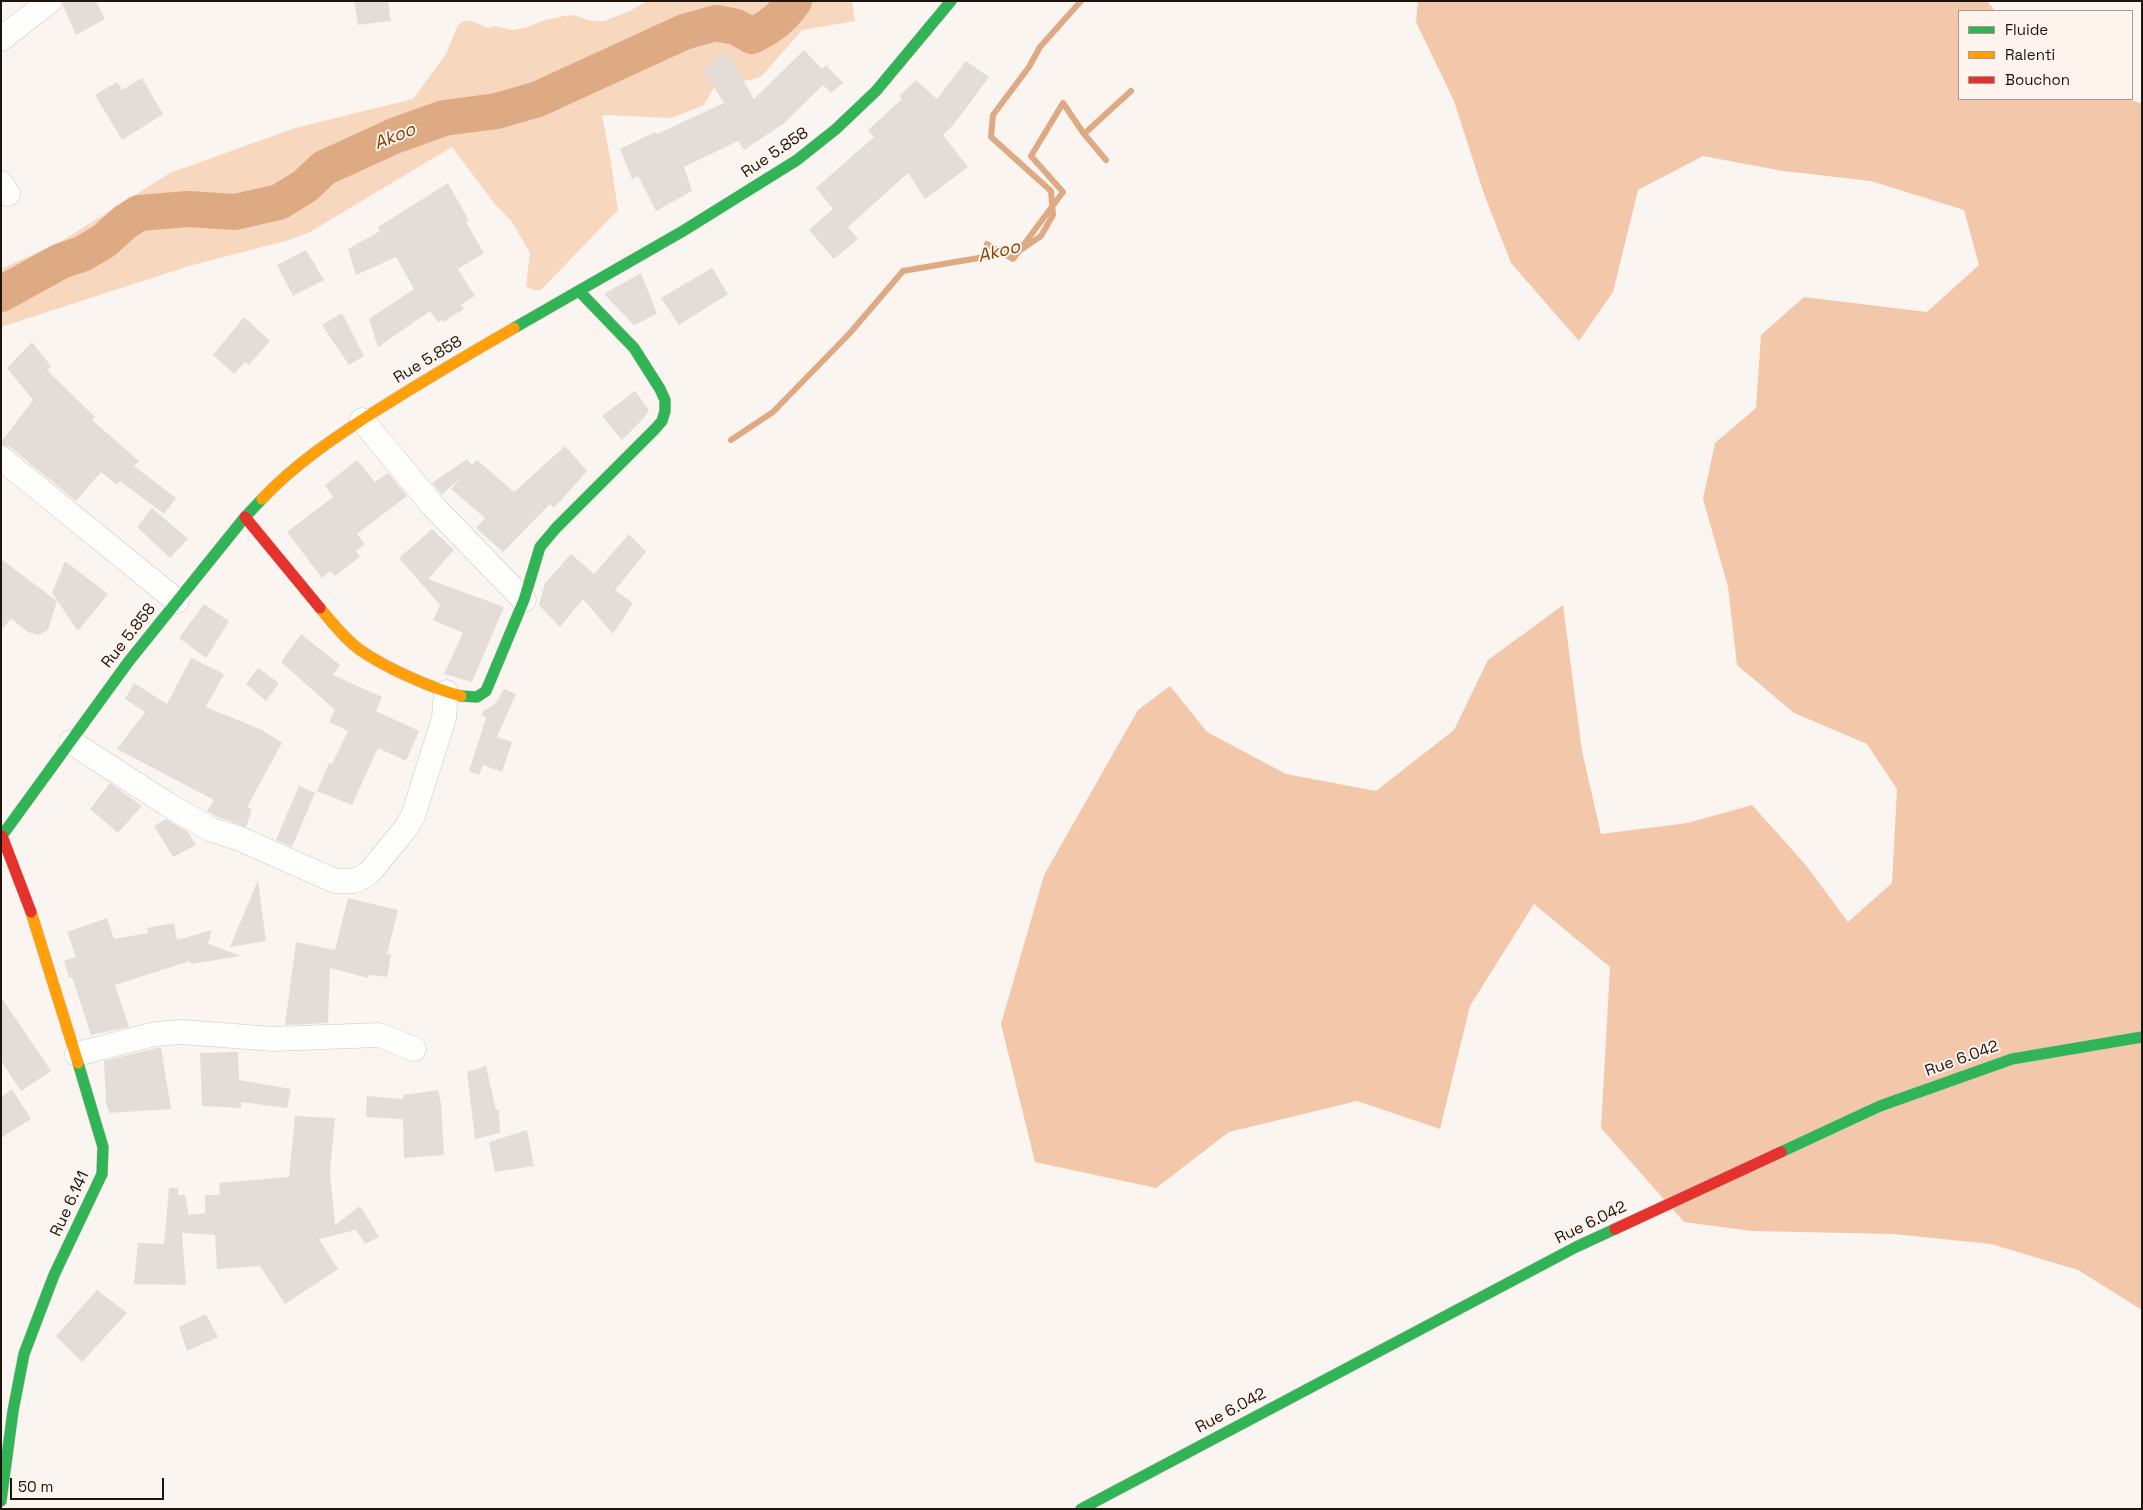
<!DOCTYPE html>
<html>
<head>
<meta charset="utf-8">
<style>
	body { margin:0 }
	#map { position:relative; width:2143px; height:1510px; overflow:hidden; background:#fbf5f1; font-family:"Space Grotesk",sans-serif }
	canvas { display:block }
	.frame { position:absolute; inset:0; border:2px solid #1d140e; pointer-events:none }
	.legend { position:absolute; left:1958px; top:10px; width:175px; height:90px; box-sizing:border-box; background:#fff4ed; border:1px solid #a59a94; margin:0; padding:6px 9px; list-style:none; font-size:15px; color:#1d140e }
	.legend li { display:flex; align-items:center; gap:10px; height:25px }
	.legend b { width:25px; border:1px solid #a59a94 }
	.scale { position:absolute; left:10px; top:1478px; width:154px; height:22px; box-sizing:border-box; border:2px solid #1d140e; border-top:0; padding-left:6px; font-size:15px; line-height:18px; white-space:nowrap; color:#1d140e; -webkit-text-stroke:4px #fff4ed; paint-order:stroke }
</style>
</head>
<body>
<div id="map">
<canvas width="2143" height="1510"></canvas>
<div class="frame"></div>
<ul class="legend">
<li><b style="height:6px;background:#30b455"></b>Fluide</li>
<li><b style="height:6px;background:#ff9f0a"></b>Ralenti</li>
<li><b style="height:6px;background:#e5322d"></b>Bouchon</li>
</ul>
<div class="scale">50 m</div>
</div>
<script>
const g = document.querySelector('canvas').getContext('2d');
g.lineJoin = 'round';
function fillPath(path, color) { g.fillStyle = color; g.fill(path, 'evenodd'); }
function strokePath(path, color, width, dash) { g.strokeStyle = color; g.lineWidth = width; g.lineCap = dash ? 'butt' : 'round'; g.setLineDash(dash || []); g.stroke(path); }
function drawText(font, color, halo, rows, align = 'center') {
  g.font = font + ' "Space Grotesk",sans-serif'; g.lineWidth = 4; g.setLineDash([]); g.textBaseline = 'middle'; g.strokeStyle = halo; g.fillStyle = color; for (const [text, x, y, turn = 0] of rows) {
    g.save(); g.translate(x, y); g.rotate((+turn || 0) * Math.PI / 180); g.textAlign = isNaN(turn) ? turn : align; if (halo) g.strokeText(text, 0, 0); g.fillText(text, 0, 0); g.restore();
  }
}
const green = new Path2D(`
	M647 1H852L855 21 802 30 762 76 751 80 725 83 713 89 704 105 672 118 602 115 611 162 618 210 541 290H533L526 286 530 253 512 222 494 203 452 147 310 232 289 240 189 266 1 327V269L62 241 170 173 295 128 413 99 446 54 458 25 464 21H472L488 28 495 26 512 30 528 27 545 20 564 16 573 15 592 21H604L630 11Z`);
const forest = new Path2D(`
	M1418 1H1987L1995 11H1959V99H2129L2142 104V1310L2078 1270 1991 1244 1893 1234 1751 1231 1684 1222 1601 1128 1610 967 1534 904 1470 1006 1440 1129 1357 1101 1229 1132 1156 1188 1035 1162 1001 1024 1044 875 1138 710 1170 686 1207 732 1286 774 1376 791 1454 730 1488 660 1563 605 1582 751 1601 834 1687 823 1752 805 1805 864 1848 922 1892 883 1897 789 1867 744 1794 713 1737 665 1728 587 1703 499 1715 443 1756 408 1761 335 1804 297 1927 312 1979 265 1964 210 1871 181 1783 171 1703 156 1638 190 1613 292 1579 341 1511 263 1484 194 1454 101 1416 22Z`);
const stream = new Path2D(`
	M1084 134 1131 91
	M987 244 1013 259 1063 192 1031 156 1063 103 1084 134 1106 160
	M731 440 773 412 850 333 903 271 1019 251 1041 236 1053 215 1051 191 991 137 993 115 1029 67 1040 47 1081 1`);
const river = new Path2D(`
	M1 294 61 261 82 254 104 241 125 222 139 213 188 209 235 212 279 202 305 186 324 168 394 136 444 118 497 111 538 99 684 32 716 23 736 27 752 36C770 27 782 18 794 1`);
const building = new Path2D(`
	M63 1H96L105 19 76 35 63 6Z
	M354 1H388L391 21 358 25Z
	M804 50 822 69 826 65 843 83 831 93 823 85 783 124 744 150 738 141 684 167 692 191 656 211 638 176 632 179 620 149 655 132 657 134 724 103 703 70 727 52 754 99Z
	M966 61 989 77 954 124 943 135 968 167 925 199 908 173 848 227 858 239 834 259 809 230 833 209 816 188 874 137 868 130 902 99 899 96 916 80 937 99Z
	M142 78 163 114 122 140 95 95 117 82 122 90Z
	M448 183 469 221 466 222 484 253 458 269 475 296 461 305 464 309 443 322 442 320 438 322 430 311 378 347 369 319 414 289 396 257 356 275 348 249 380 231 378 227Z
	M306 250 324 280 293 296 277 265Z
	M712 268 728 294 679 325 661 298Z
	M641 273 657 314 634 325 604 294Z
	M342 313 364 356 349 365 322 325Z
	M244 317 270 341 249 365 245 362 234 374 213 355Z
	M32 342 51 366 47 370 95 417 92 420 139 461 134 466 176 498 164 514 120 481 117 485 101 472 76 501 10 447 1 445V442L33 400 7 368Z
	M635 391 649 410 644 418 622 440 602 416Z
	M565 446 587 471 554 508 550 504 503 552 476 528 485 518 451 489 461 477 442 495 432 483 467 459 472 465 477 460 514 492Z
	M357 460 375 482 388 473 407 496 357 534 365 544 356 551 360 557 335 576 330 571 322 578 287 532 333 497 325 485Z
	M152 508 188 539 170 558 137 527Z
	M432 529 454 550 428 579 504 607 472 682 444 674 463 633 433 620 440 605 399 558Z
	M629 534 646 552 615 590 633 603 613 634 583 599 560 627 539 605 545 583 571 554 594 574Z
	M1 559 57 601 48 630 38 635 28 632 11 619 1 630Z
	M65 561 108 594 78 631 52 593Z
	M204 604 229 621 206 658 179 638Z
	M301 634 340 665 333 675 382 697 376 711 419 731 406 761 378 748 352 805 317 791 329 763 332 764 348 731 329 722 335 710 281 662Z
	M191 658 224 674 206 707 262 730 282 743 247 807 252 809 246 827 218 817 207 811 214 800 117 749 145 712 125 699 134 683 167 704Z
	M258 668 279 683 266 701 246 684Z
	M504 689 516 694 497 737 512 742 502 772 483 765 479 775 469 771 486 718 481 715 483 711 495 704Z
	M110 783 142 806 118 833 90 809Z
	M299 786 315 793 292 847 276 840Z
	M166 819 188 832 196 845 173 857 154 826Z
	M258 880 266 941 230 947Z
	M348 898 398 910 387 954H391L387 977 368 975V978L330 968 328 1023 285 1025 296 942 335 950Z
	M107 918 114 939 148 933 147 928 174 923 177 940 212 930 208 944 241 956 191 964 190 961 115 985 129 1027 91 1035 72 977 69 978 64 961 76 957 67 932Z
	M1 997 51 1071 21 1091 1 1061Z
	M161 1047 171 1109 109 1113 106 1102 104 1061Z
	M238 1052 239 1080 291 1089 287 1108 241 1102V1108L202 1106 200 1053Z
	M486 1066 496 1110 499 1109 500 1133 475 1139 467 1072Z
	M12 1089 31 1119 1 1138V1097Z
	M438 1090 441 1103 444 1155 404 1158 403 1119 366 1117 367 1096 403 1099V1095Z
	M295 1116 335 1118 330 1172 335 1225 360 1206 379 1237 365 1244 356 1230 319 1239 338 1269 285 1304 260 1266 217 1269 215 1235 182 1233 186 1285 134 1284 138 1243 164 1244 169 1188H178V1195H185L189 1215 205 1213V1195H220L219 1183 289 1177Z
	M527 1130 534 1166 495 1172 489 1142Z
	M97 1290 127 1313 82 1362 56 1336Z
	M206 1314 218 1337 187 1351 179 1327Z`);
const street = new Path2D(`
	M1 39 50 1
	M1 183 8 194
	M362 420 434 507 524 600
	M1 458 177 601
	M71 742 167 804 212 830 238 838 335 881H355L369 873 406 828 413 816 444 718 446 692
	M77 1054 155 1034 182 1032 273 1039 379 1035 414 1049`);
const fast = new Path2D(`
	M514 328 683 231 797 160 836 129 876 91 951 1
	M461 696 477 697 486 691 524 600 540 547 556 528 655 429 662 421 665 411V400L660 389 634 348 579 291
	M1 837 129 661 245 517 262 499
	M1781 1152 1880 1106 2012 1059 2142 1037
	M1 1501 13 1411 24 1354 54 1275 102 1174 103 1147 78 1063
	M1081 1509 1576 1247 1615 1229`);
const slow = new Path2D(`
	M262 499C295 464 334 438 374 412 420 383 467 355 514 328
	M320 608C332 623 345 639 360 650 386 668 431 688 461 696
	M31 912 78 1063`);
const jam = new Path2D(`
	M245 517 320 608
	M2 836 31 912
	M1615 1229 1781 1152`);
const streetNames = [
	["Rue 5.858",775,153,-34],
	["Rue 5.858",428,360,-31],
	["Rue 5.858",129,636,-52],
	["Rue 6.042",1962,1059,-20],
	["Rue 6.141",70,1204,-65],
	["Rue 6.042",1591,1223,-26],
	["Rue 6.042",1231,1411,-28]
];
const waterNames = [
	["Akoo",395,137,-22],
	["Akoo",999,252,-14]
];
fillPath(green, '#f8d7bf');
fillPath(forest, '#f3c8aa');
strokePath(stream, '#deaa84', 6);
strokePath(river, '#deaa84', 36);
fillPath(building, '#e4dcd7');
strokePath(street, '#cec6c1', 25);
strokePath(fast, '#cec6c1', 12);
strokePath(slow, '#cec6c1', 12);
strokePath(jam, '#cec6c1', 12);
strokePath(street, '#fefefd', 24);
strokePath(fast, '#30b455', 11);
strokePath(slow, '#ff9f0a', 11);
strokePath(jam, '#e5322d', 11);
drawText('16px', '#1d140e', '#fff4ed', streetNames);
drawText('italic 18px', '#844300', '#fff4ed', waterNames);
</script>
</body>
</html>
